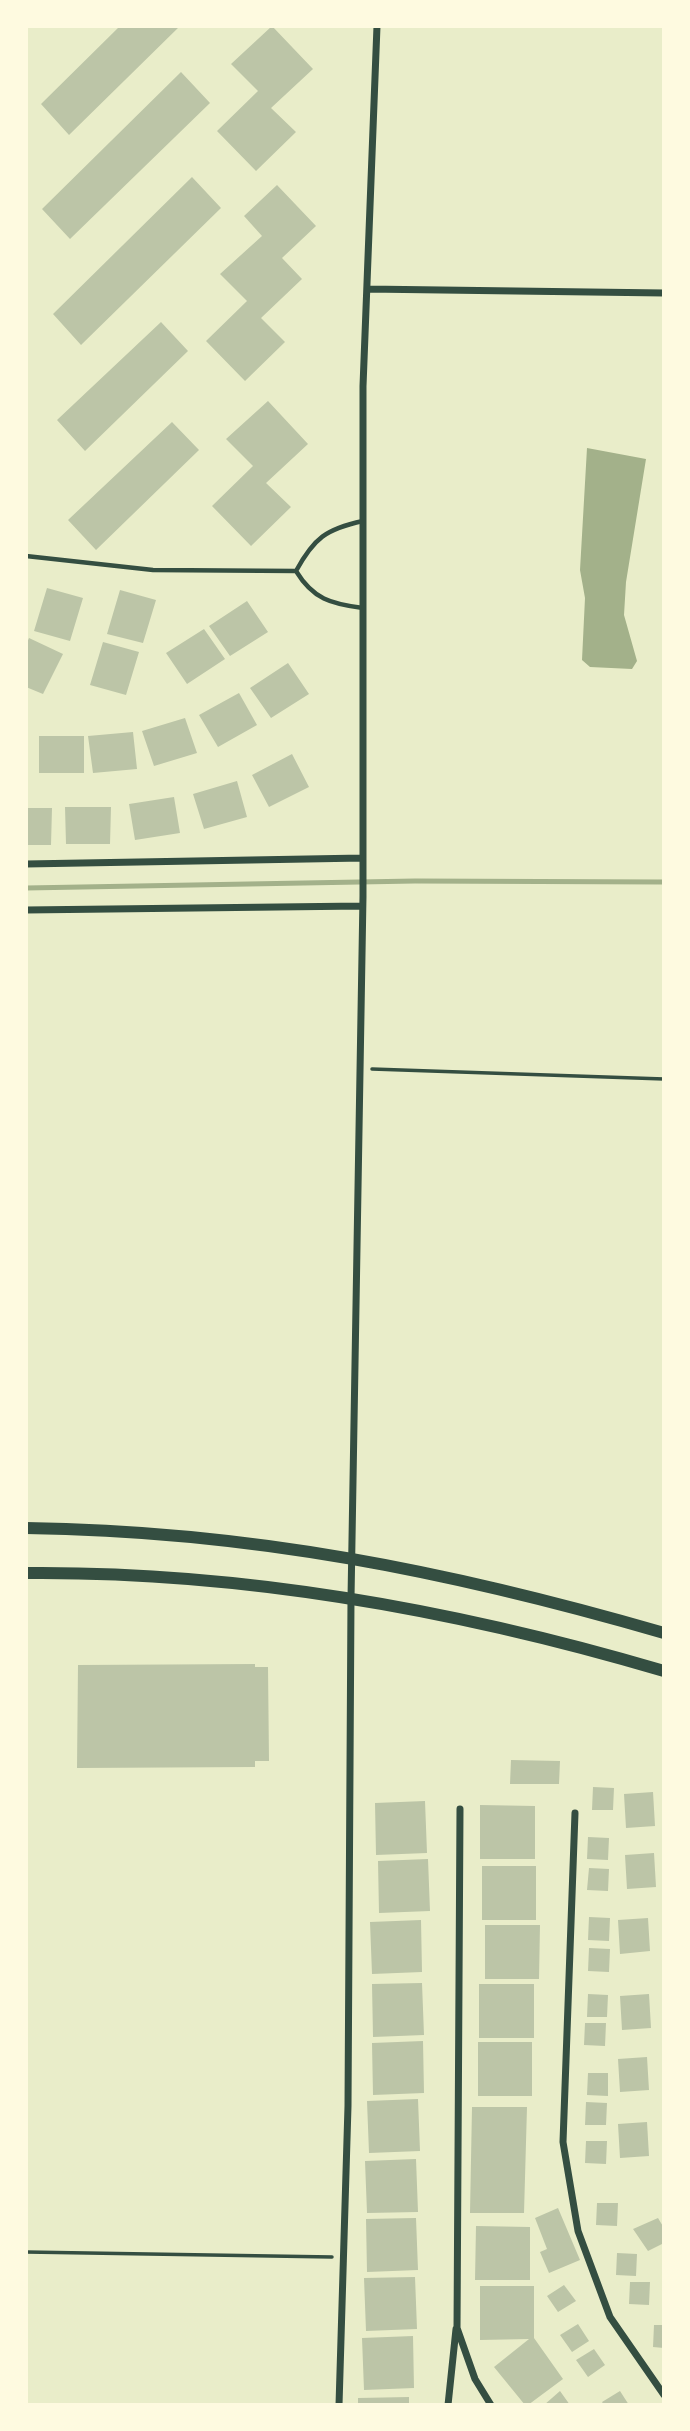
<!DOCTYPE html>
<html>
<head>
<meta charset="utf-8">
<style>
	body { margin:0 }
	#map { position:relative; width:690px; height:2431px; overflow:hidden; background:#e9edc9; font-family:"Source Sans 3",sans-serif }
	canvas { display:block }
	.frame { position:absolute; inset:0; border:28px solid #fefae0; pointer-events:none }
</style>
</head>
<body>
<div id="map">
<canvas width="690" height="2431"></canvas>
<div class="frame"></div>
</div>
<script>
const g = document.querySelector('canvas').getContext('2d');
g.lineJoin = 'round';
function fillPath(path, color) { g.fillStyle = color; g.fill(path, 'evenodd'); }
function strokePath(path, color, width, dash) { g.strokeStyle = color; g.lineWidth = width; g.lineCap = dash ? 'butt' : 'round'; g.setLineDash(dash || []); g.stroke(path); }
const water = new Path2D(`
	M587 448 646 459 626 582 624 615 637 661 632 669 590 667 582 660 585 598 580 570Z`);
const stream = new Path2D(`
	M26 888 415 881 664 882`);
const building = new Path2D(`
	M120 26H180L69 135 41 104Z
	M272 26 313 69 271 108 296 132 256 171 217 131 258 91 231 64Z
	M181 72 210 103 70 239 42 209Z
	M192 177 221 208 81 345 53 314Z
	M277 185 316 226 282 258 302 279 261 318 285 342 245 381 206 341 247 301 220 274 262 236 244 216Z
	M161 322 188 351 85 451 57 420Z
	M268 401 308 444 266 483 291 507 251 546 212 506 253 466 226 439Z
	M172 422 199 450 96 550 68 520Z
	M47 588 83 598 70 641 34 631Z
	M120 590 156 600 143 643 107 634Z
	M247 601 268 632 230 656 209 626Z
	M204 629 225 659 187 684 166 653Z
	M29 638 63 654 43 694 26 687V645Z
	M103 642 139 652 126 695 90 685Z
	M288 663 309 694 271 718 250 688Z
	M239 693 257 725 218 747 199 715Z
	M185 718 197 753 154 766 142 731Z
	M133 732 137 769 93 773 88 736Z
	M39 736H84V773H39Z
	M292 754 309 787 269 807 252 775Z
	M237 781 247 817 204 829 193 794Z
	M174 797 180 833 135 840 129 804Z
	M65 807H111L110 844H66Z
	M26 808H52L51 845H26Z
	M255 1664V1667H268L269 1761H255V1767L77 1768 78 1665Z
	M511 1760 560 1761 559 1784H510Z
	M593 1787 614 1788 613 1810H592Z
	M653 1792 655 1826 626 1828 624 1794Z
	M425 1801 427 1853 376 1855 375 1803Z
	M480 1805 535 1806V1859H480Z
	M588 1837 609 1838 608 1860 587 1859Z
	M654 1853 656 1887 627 1889 625 1855Z
	M428 1859 430 1911 379 1913 378 1861Z
	M482 1866H536V1920H482Z
	M589 1868 609 1869 608 1891 587 1890Z
	M589 1917 610 1918 609 1941 588 1940Z
	M648 1918 650 1951 620 1954 618 1920Z
	M421 1920 422 1972 372 1974 370 1922Z
	M485 1925H540L539 1979H485Z
	M589 1948 610 1949 609 1972 588 1971Z
	M422 1983 424 2035 373 2037 372 1984Z
	M479 1984H534V2038H479Z
	M588 1994 608 1995 607 2017H587Z
	M649 1994 651 2028 622 2030 620 1996Z
	M585 2023H606L605 2046 584 2045Z
	M423 2041 424 2093 373 2095 372 2043Z
	M478 2042H532V2096H478Z
	M647 2057 649 2090 620 2092 618 2059Z
	M588 2073H608V2096L587 2095Z
	M418 2099 420 2151 369 2153 367 2101Z
	M586 2102 607 2103 606 2125H585Z
	M472 2107H527L524 2213H470Z
	M647 2122 649 2156 620 2158 618 2124Z
	M586 2141H607L606 2164 585 2163Z
	M416 2159 418 2212 367 2213 365 2161Z
	M597 2203H618L617 2226 596 2225Z
	M558 2208 580 2260 549 2273 540 2252 547 2249 535 2218Z
	M416 2218 418 2270 367 2272 366 2219Z
	M658 2218 664 2228V2243L648 2251 633 2229Z
	M476 2226 530 2227V2280H475Z
	M617 2253 637 2254 636 2276 616 2275Z
	M415 2277 417 2329 366 2331 364 2278Z
	M630 2282H650L649 2305 629 2304Z
	M564 2285 576 2301 558 2312 547 2296Z
	M480 2286H534V2338L563 2379 528 2405H525L494 2367 529 2339 480 2340Z
	M578 2324 589 2341 572 2352 560 2335Z
	M654 2325H664V2348L653 2347Z
	M413 2336 414 2388 364 2390 362 2338Z
	M594 2349 605 2365 588 2377 576 2360Z
	M560 2391 570 2405H544Z
	M620 2391 629 2405H604L602 2402Z
	M409 2397V2405H358V2398Z`);
const path = new Path2D(`
	M372 1069 664 1079
	M26 2252 332 2257`);
const service = new Path2D(`
	M26 556 153 570 296 571C313 599 331 604 363 608
	M296 571C314 538 326 529 363 521`);
const minor = new Path2D(`
	M367 289 664 293
	M26 864 363 858
	M26 910 362 906
	M460 1809 457 2328 475 2379 491 2405
	M575 1813 563 2142 578 2231 610 2317 664 2395
	M339 2405 348 2106 351 1598 363 896V386L377 26
	M448 2405 456 2329`);
const secondary = new Path2D(`
	M26 1528C250 1531 450 1571 664 1633
	M26 1573C242 1571 458 1610 664 1671`);
fillPath(water, '#a3b18a');
strokePath(stream, '#a3b18a', 5);
fillPath(building, '#bcc5a7');
strokePath(path, '#344e41', 3.5);
strokePath(service, '#344e41', 4.5);
strokePath(minor, '#344e41', 7);
strokePath(secondary, '#344e41', 12);
</script>
</body>
</html>
